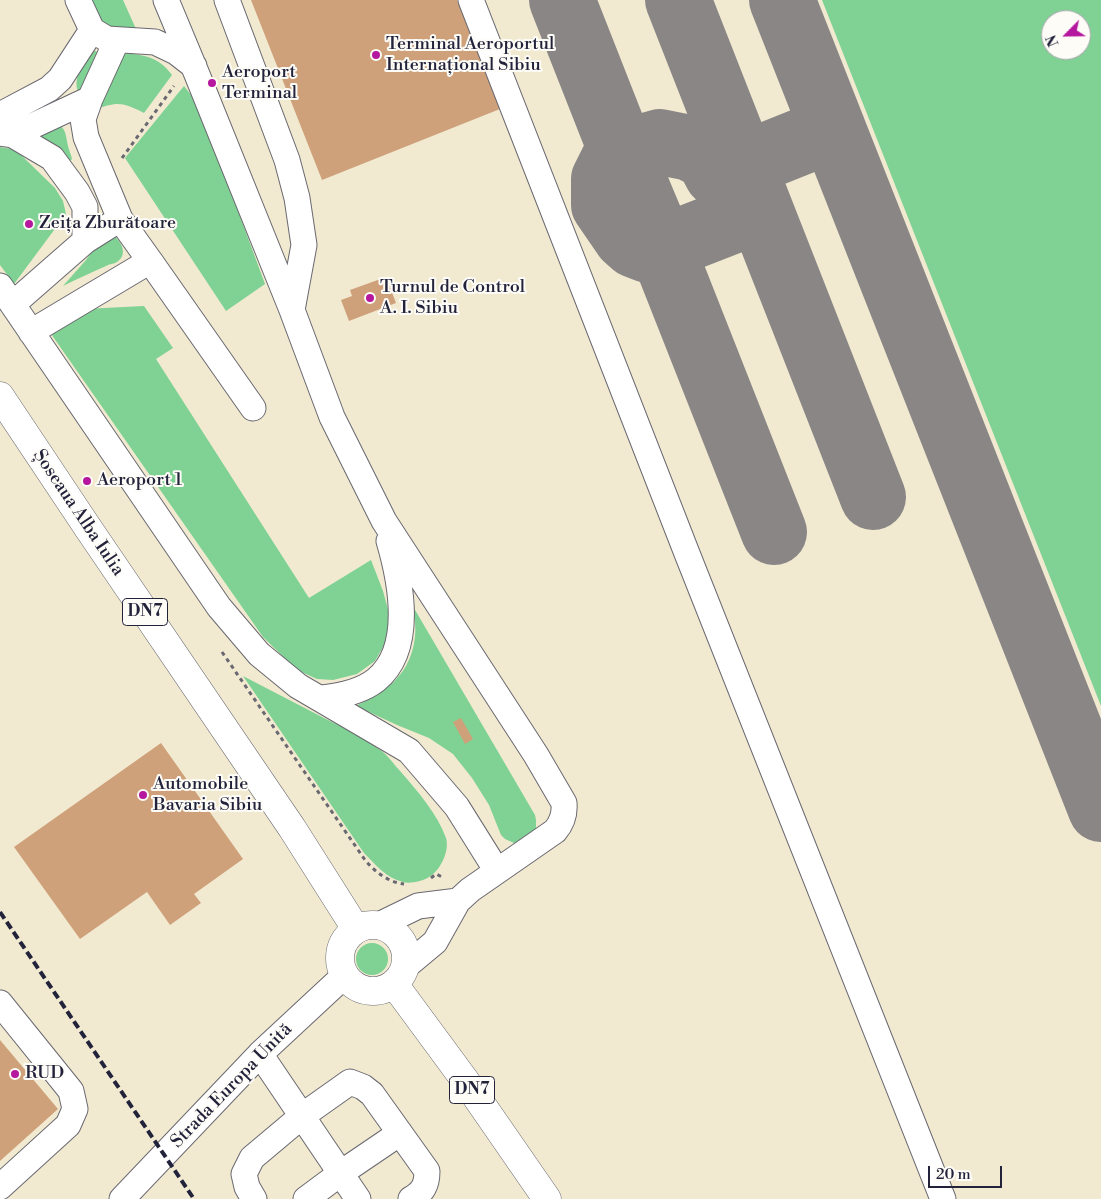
<!DOCTYPE html>
<html>
<head>
<meta charset="utf-8">
<style>
	body { margin:0 }
	#map { position:relative; width:1101px; height:1199px; overflow:hidden; background:#f1ead1; font-family:"Libre Bodoni",serif }
	canvas { display:block }
	.north { position:absolute; left:1041px; top:10px; width:50px; height:50px; box-sizing:border-box; background:#fdfcf7; border:1px solid #a5a5ac; border-radius:50%; rotate:247deg; font-size:14px; font-weight:700; line-height:20px; text-align:center; color:#22223b }
	.north::after { content:''; display:block; margin:auto; width:18px; height:22px; background:#b5179e; clip-path:polygon(50% 0,100% 100%,50% 72%,0 100%) }
	.scale { position:absolute; left:928px; top:1166px; width:74px; height:22px; box-sizing:border-box; border:2px solid #22223b; border-top:0; padding-left:6px; font-size:15px; line-height:18px; white-space:nowrap; color:#22223b; -webkit-text-stroke:4px #fdfcf7; paint-order:stroke }
</style>
</head>
<body>
<div id="map">
<canvas width="1101" height="1199"></canvas>
<div class="north">N</div>
<div class="scale">20 m</div>
</div>
<script>
const g = document.querySelector('canvas').getContext('2d');
g.lineJoin = 'round';
function fillPath(path, color) { g.fillStyle = color; g.fill(path, 'evenodd'); }
function strokePath(path, color, width, dash) { g.strokeStyle = color; g.lineWidth = width; g.lineCap = dash ? 'butt' : 'round'; g.setLineDash(dash || []); g.stroke(path); }
function drawText(font, color, halo, rows, align = 'center') {
  g.font = font + ' "Libre Bodoni",serif'; g.lineWidth = 4; g.setLineDash([]); g.textBaseline = 'middle'; g.strokeStyle = halo; g.fillStyle = color; for (const [text, x, y, turn = 0] of rows) {
    g.save(); g.translate(x, y); g.rotate((+turn || 0) * Math.PI / 180); g.textAlign = isNaN(turn) ? turn : align; if (halo) g.strokeText(text, 0, 0); g.fillText(text, 0, 0); g.restore();
  }
}
const green = new Path2D(`
	M88 0H123L136 29 128 32 101 23Z
	M822 0H1101V706ZM1051 20H1081V50H1051Z
	M92 50C101 54 109 53 119 53 141 54 159 56 172 75L144 113C121 101 117 102 93 110 89 105 84 100 80 95 70 80 84 63 92 50Z
	M184 86 199 105 265 284 226 311 125 158Z
	M60 125C67 132 66 138 68 146 69 150 71 155 72 159L67 164 44 144 34 130Z
	M0 147 12 149 21 155 55 188 63 201 66 214 14 284 0 265Z
	M114 236C122 242 128 255 117 262 114 264 109 264 106 266 92 272 77 279 63 286L86 260 95 247Z
	M144 306 173 348 156 359 309 598 371 560 383 591 390 617 386 642 375 661 357 674 333 680 317 679 297 670 263 637 49 331 84 309Z
	M411 603 535 815 536 820V829L532 835 519 842 514 843 505 839 501 835 489 805 472 778 453 754 429 738 397 725 356 706C371 698 387 690 398 677 411 663 417 641 415 622 414 616 412 609 411 603Z
	M243 676C270 690 297 704 324 718 344 728 365 738 383 752 390 758 395 766 401 772 418 792 437 813 446 838 450 851 440 871 429 877 423 881 410 884 403 882 386 878 376 865 364 853Z
	M356 959a16 16 0 1 1 32 0a16 16 0 1 1-32 0Z`);
const taxiway = new Path2D(`
	M562 0 623 155 662 248 774 532
	M678 0 873 497
	M782 0 1101 809
	M757 211 662 248 648 250 635 245 626 237 604 205V179L614 159 635 149 660 142 690 148 708 157 717 174 743 165 833 129`);
const building = new Path2D(`
	M251 0H457L500 109 322 180Z
	M386 277 396 303 349 321 341 300 352 296 350 290Z
	M461 718 473 739 465 744 453 722Z
	M161 743 243 859 194 894 201 903 170 925 147 892 80 939 14 847Z
	M0 1040 58 1109 0 1161Z`);
const path = new Path2D(`
	M122 158 174 86
	M222 652 365 860C375 872 388 882 404 884
	M431 878 436 874 442 877`);
const minor = new Path2D(`
	M78 0 92 30 107 39 155 42 176 52 194 66
	M166 0 196 72 292 310
	M227 0 287 160 297 198 304 245 292 310 332 417 384 521 536 755 564 803C565 814 562 823 555 831L470 890 458 901 435 942 405 967
	M471 0 688 556 943 1199
	M117 40 90 99 83 119 86 137 120 219
	M0 115 49 89 60 79 92 30
	M0 133 13 135 52 158 77 192 85 207V241
	M13 135 90 99
	M150 261 253 408
	M0 286 219 607 259 654 298 686 409 751 457 807 497 871
	M13 304 85 241 120 219 150 261 31 332
	M322 698C340 696 361 692 376 680 414 649 401 582 389 541
	M379 925 418 906 458 901
	M0 1003 71 1091 75 1109 68 1125 0 1187
	M260 1054 358 1199
	M122 1199 260 1054 345 975
	M254 1199 247 1187 244 1174 252 1158 302 1116 350 1082 363 1087 372 1094 427 1171C427 1185 423 1192 411 1199
	M306 1199 341 1173 400 1133`);
const major = new Path2D(`
	M0 396 88 528 292 828 356 929
	M340 958a33 33 0 1 1 66 0a33 33 0 1 1-66 0Z
	M394 984 464 1079 547 1199`);
const rail = new Path2D(`
	M0 912 194 1199`);
const markers = [
	[376,55,5,"#b5179e"],
	[212,83,5,"#b5179e"],
	[29,224,5,"#b5179e"],
	[370,298,5,"#b5179e"],
	[87,481,5,"#b5179e"],
	[143,795,5,"#b5179e"],
	[15,1074,5,"#b5179e"]
];
const shields = [
	[145,612,45],
	[472,1090,45]
];
const shieldNames = [
	["DN7",145,612],
	["DN7",472,1090]
];
const poiNames = [
	["Terminal Aeroportul",386,45],
	["Internațional Sibiu",386,66],
	["Aeroport",222,73],
	["Terminal",222,94],
	["Zeița Zburătoare",39,224],
	["Turnul de Control",380,288],
	["A. I. Sibiu",380,309],
	["Aeroport 1",97,481],
	["Automobile",153,785],
	["Bavaria Sibiu",153,806],
	["RUD",25,1074]
];
const streetNames = [
	["Șoseaua Alba Iulia",78,513,56],
	["Strada Europa Unită",232,1086,-46]
];
fillPath(green, '#7fd293');
strokePath(taxiway, '#8a8686', 66);
fillPath(building, '#cfa17a');
strokePath(minor, '#6a6870', 27);
strokePath(major, '#6a6870', 29);
strokePath(path, '#6a6870', 3, [4, 4]);
strokePath(minor, '#fff', 25);
strokePath(major, '#fff', 28);
strokePath(rail, '#22223b', 4, [8, 4]);
for (const [x, y, r, color] of markers) { const dot = new Path2D(); dot.arc(x, y, r, 0, 2 * Math.PI); g.fillStyle = color; g.fill(dot); strokePath(dot, '#fdfcf7', 2); }
for (const [x, y, w] of shields) { const box = new Path2D(); box.roundRect(x - w / 2, y - 13.5, w, 27, 4); g.fillStyle = '#fdfcf7'; g.fill(box); strokePath(box, '#22223b', 1); }
drawText('bold 16px', '#22223b', null, shieldNames);
drawText('18px', '#22223b', '#fdfcf7', poiNames, 'left');
drawText('18px', '#22223b', '#fdfcf7', streetNames);
</script>
</body>
</html>
